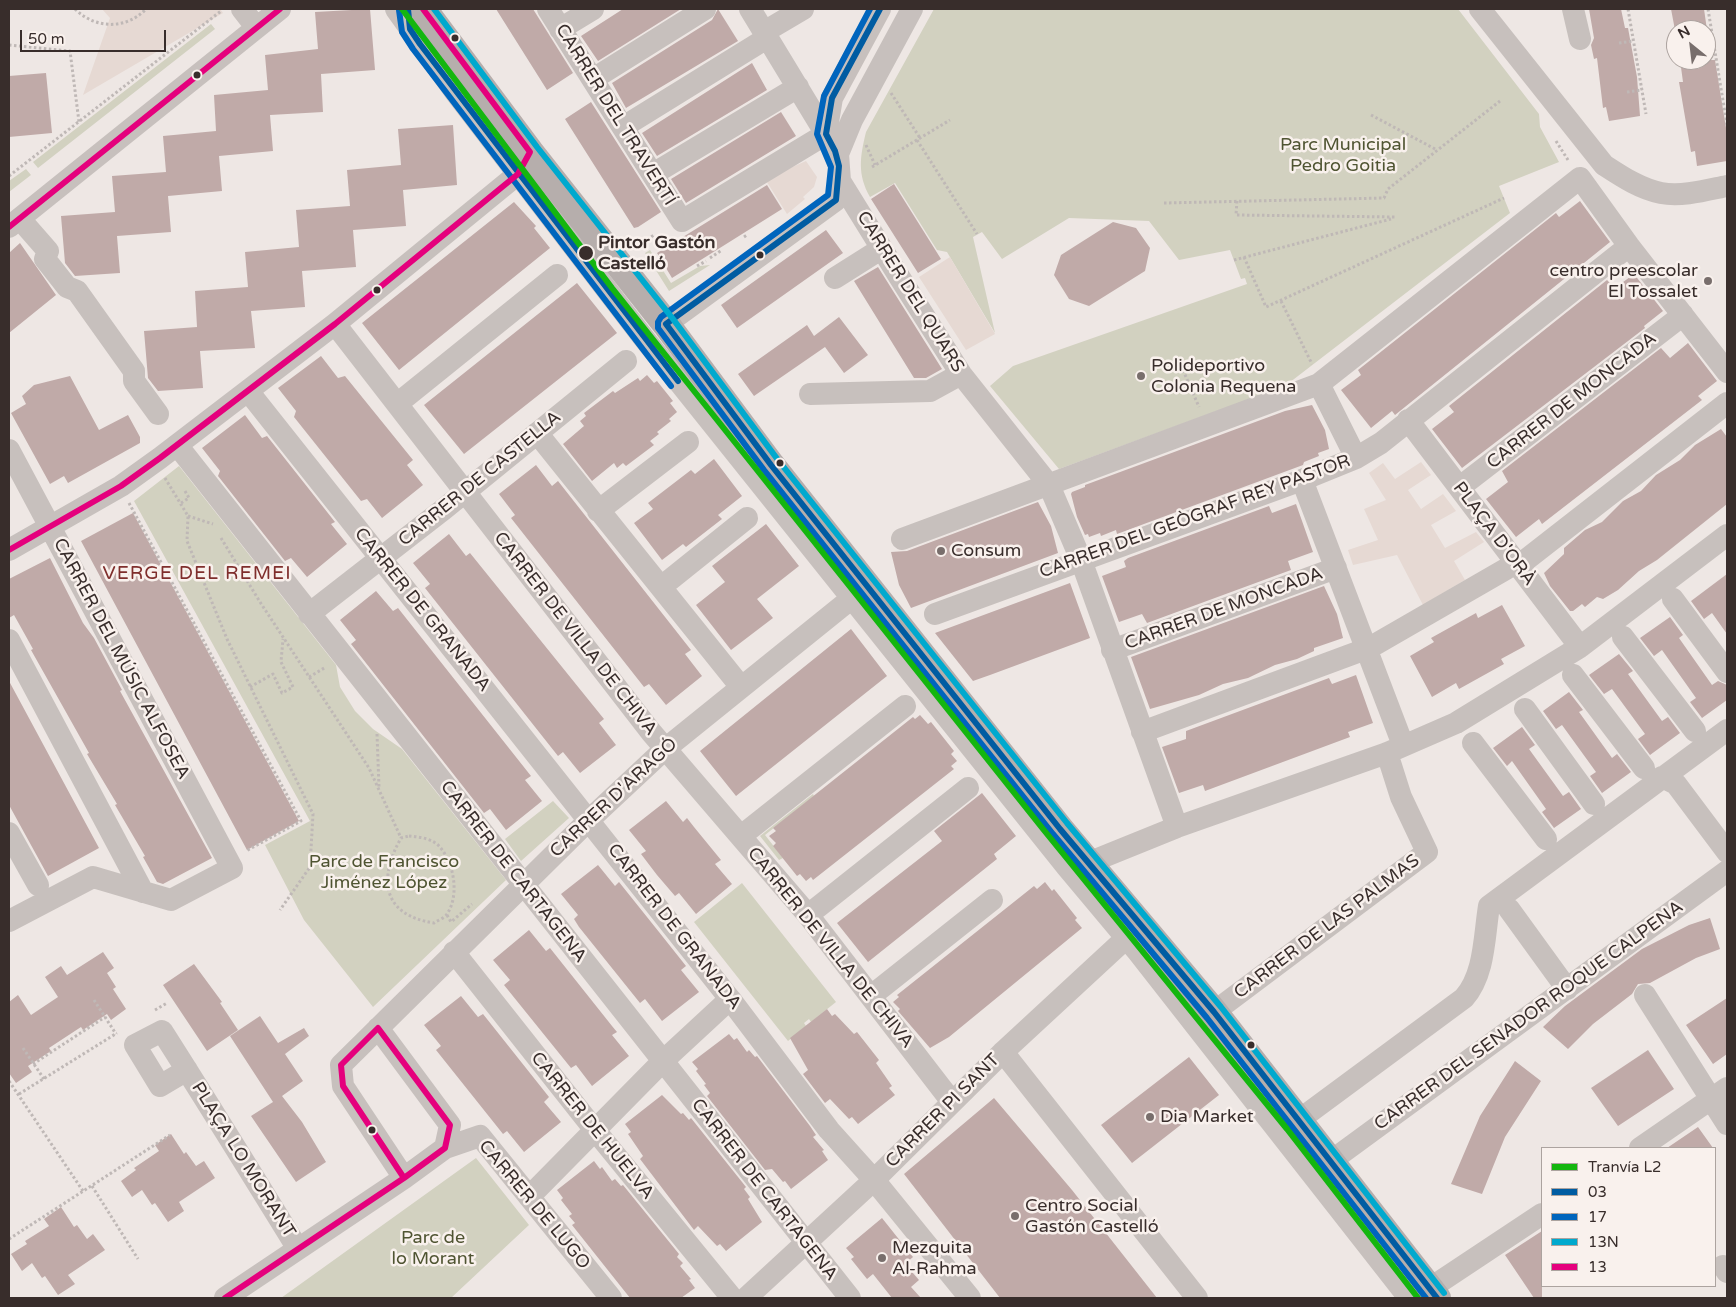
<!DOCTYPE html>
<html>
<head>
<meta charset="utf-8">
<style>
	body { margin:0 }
	#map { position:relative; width:1736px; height:1307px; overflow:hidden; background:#eee7e4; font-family:"Varela Round",sans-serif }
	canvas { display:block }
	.frame { position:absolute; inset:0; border:10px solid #382d2b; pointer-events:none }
	.legend { position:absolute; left:1541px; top:1147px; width:175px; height:140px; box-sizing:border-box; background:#f9f1ed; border:1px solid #aca39f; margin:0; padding:6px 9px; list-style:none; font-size:15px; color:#382d2b }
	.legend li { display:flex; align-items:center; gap:10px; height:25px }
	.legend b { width:25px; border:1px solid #aca39f }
	.north { position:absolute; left:1666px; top:20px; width:50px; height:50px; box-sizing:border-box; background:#f9f1ed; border:1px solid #aca39f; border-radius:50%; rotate:331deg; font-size:14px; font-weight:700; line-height:20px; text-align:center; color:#382d2b }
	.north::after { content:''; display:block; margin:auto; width:18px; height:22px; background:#786e6c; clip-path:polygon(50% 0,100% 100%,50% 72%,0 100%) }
	.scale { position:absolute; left:20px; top:30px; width:146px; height:22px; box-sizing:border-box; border:2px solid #382d2b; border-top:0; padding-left:6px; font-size:15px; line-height:18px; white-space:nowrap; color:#382d2b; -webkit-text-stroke:4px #f9f1ed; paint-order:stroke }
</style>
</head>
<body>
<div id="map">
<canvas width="1736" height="1307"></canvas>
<div class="frame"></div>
<ul class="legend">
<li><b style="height:6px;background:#14b60f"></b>Tranvía L2</li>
<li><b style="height:6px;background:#005ca2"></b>03</li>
<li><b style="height:6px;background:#0065bd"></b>17</li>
<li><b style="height:6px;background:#00a9ce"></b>13N</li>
<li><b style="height:6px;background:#e5007d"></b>13</li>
</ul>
<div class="north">N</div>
<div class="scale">50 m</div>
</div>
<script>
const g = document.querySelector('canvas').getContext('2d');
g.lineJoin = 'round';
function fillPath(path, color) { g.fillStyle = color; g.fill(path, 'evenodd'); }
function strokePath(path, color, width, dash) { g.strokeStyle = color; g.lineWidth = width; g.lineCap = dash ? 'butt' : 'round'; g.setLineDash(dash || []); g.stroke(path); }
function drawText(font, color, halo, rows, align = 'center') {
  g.font = font + ' "Varela Round",sans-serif'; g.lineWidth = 5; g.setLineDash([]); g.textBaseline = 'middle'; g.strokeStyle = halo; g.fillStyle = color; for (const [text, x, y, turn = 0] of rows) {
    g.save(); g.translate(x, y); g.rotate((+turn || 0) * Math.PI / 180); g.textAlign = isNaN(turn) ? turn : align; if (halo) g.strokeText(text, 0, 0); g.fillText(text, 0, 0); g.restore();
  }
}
const green = new Path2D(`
	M934 9H1458L1539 114 1540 127 1559 162 1499 186 1510 213 1285 386 1059 469 990 386 1013 366 1247 284 1245 278 1241 279 1230 250 1179 260 1149 221 1069 218 1002 259 982 232 973 237 995 333 947 252 937 250 895 183 870 197C857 174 860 157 866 132Z
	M211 24 215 29 38 168 33 162Z
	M26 169 31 175 9 192V181Z
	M650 250 671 283 700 266 710 265 669 291 645 253Z
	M179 466 336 665 340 687 355 711 373 729 402 749 506 880 373 1007 304 920 265 845 310 821 134 501Z
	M813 794 814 796 765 835 783 858 779 860 760 836Z
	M553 801 569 818 521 861 505 839Z
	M742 883 836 1002 811 1022 809 1019 804 1023 806 1026 788 1041 694 922Z
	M476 1158 529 1225 451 1298H281Z`);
const plaza = new Path2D(`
	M102 9H220L223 13 83 95 110 18Z
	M806 161 817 177 814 187 803 197 805 199 787 214 765 179Z
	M950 257 995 334 966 350 919 277Z
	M1421 462 1431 475 1408 490 1421 509 1443 494 1456 511 1431 525 1445 548 1476 532 1484 542 1454 561 1465 580 1423 605 1397 555 1353 565 1348 550 1378 540 1364 509 1386 500 1369 473 1383 463 1395 479Z`);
const building = new Path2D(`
	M370 9 375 70 321 74 323 112 270 115 273 151 219 156 222 191 168 196 171 232 117 236 120 273 75 276 65 263 61 216 115 212 112 176 166 172 163 136 216 131 214 95 268 90 265 55 318 49 315 12Z
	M496 9H533L573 73 547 90Z
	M623 9H681L598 61 581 36Z
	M718 9 738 41 626 108 612 83 712 20Z
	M1589 9H1621L1625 28H1628L1637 77 1640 116 1609 121 1606 107 1603 108 1597 58 1594 59 1591 45 1594 38Z
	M1671 9H1704L1707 30H1675Z
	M1680 60H1715L1727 134V161L1697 166 1695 151 1691 152 1679 82H1683Z
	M752 63 767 90 657 156 642 133Z
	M46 73 52 133 9 137V76Z
	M591 102 661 212 638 227 634 228 565 119Z
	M781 112 796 136 686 203 671 179Z
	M453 125 457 185 403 190 406 226 353 230 356 267 302 271 305 307 251 311 255 348 200 351 203 388 158 391 148 378 144 331 197 327 195 291 248 287 245 252 299 247 296 210 350 206 347 170 401 165 398 129Z
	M894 184 941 259 918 273 871 199Z
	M767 185 782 209 672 278 657 253Z
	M1580 201 1610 242 1395 415 1392 411 1371 428 1341 390 1361 375 1358 370 1556 213 1559 217Z
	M514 202 536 226 534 228 550 248 399 370 362 323Z
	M1113 222 1136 228 1150 248 1145 271 1089 306 1069 299 1054 275 1061 255Z
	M826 230 843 253 737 328 721 305Z
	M20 243 56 295 9 333V253Z
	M878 267 942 369 926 378H914L854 281Z
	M1634 274 1663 311 1644 326 1645 328 1462 468 1432 429 1454 412 1449 406 1607 280 1615 288Z
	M577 283 617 333 464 454 424 405Z
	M839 317 868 355 844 373 825 347 754 396 738 374 807 325 814 336Z
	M1688 343 1717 381 1698 396 1702 400 1542 524 1539 519 1516 537 1486 499 1508 482 1502 471 1661 348 1670 358Z
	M321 356 338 378 345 376 413 460 407 465 423 485 382 518 367 499 361 501 294 417 296 411 278 388Z
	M647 375 654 383 657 381 673 401 670 403 677 412 669 419 671 421 657 432 659 434 650 441 654 445 626 466 623 463 617 468 614 463 592 481 563 444 584 426 580 421 586 416 584 413 613 391 615 393 638 378 640 381Z
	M70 376 99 430 128 415 140 437V443L68 483 64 476 50 484 11 413 26 404 22 396 34 385Z
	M1312 405 1325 430 1329 449 1318 453 1319 456 1304 462 1303 465 1117 534 1116 530 1101 536 1100 533 1089 537 1088 534 1085 535 1077 517 1071 494 1072 492 1085 487V485L1285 411Z
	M245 415 262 438 267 436 335 522 331 524 347 544 307 577 291 558 285 561 218 476 220 471 202 448Z
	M1721 429 1727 437V504L1657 560 1639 571 1618 590 1603 599 1597 597 1585 607 1582 604 1573 611H1570L1550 586 1544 573 1564 554V548L1585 530 1602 522 1623 501 1641 491 1656 475 1680 460 1695 445Z
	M714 459 742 496 718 515 722 519 686 547 683 544 662 560 634 523 653 509 648 503 691 470 695 474Z
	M536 465 552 486 558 481 691 650 685 654 702 676 666 705 649 684 644 687 511 518 515 515 499 494Z
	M1038 502 1051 526 1058 553 911 608 899 585 891 552 907 551Z
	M1296 504 1313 552 1288 561 1291 570 1147 623 1142 614 1119 622 1102 576 1126 567 1124 561 1128 558 1269 506 1272 513Z
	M133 513 299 821 247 850 81 541Z
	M766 524 799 566 757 599 773 618 731 650 696 605 725 582 712 566Z
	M449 534 466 556 470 553 604 719 599 723 616 745 580 773 563 752 558 756 425 588 430 584 413 563Z
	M50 558 83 623 94 638 122 690 120 691 212 858 163 884 157 882 143 857 145 856 115 805 117 804 87 754 89 753 31 650 33 649 14 615 9 618V579Z
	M1727 574V634L1712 613 1704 619 1691 601Z
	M1070 583 1090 638 990 675 973 681 935 633Z
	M1324 586 1337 614 1343 638 1314 648V651L1297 659 1275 665 1248 678 1223 684 1199 695 1150 709 1131 657Z
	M376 591 393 611 398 608 531 776 525 780 542 801 506 830 490 809 484 813 351 644 356 640 340 620Z
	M1502 605 1525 646 1501 659 1504 664 1459 689 1456 683 1432 697 1410 656 1434 642 1431 638 1476 613 1478 618Z
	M1670 617 1683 635 1679 638 1712 685 1718 681 1727 685V700L1702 718 1690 702 1696 698 1662 650 1654 656 1640 638Z
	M851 629 887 676 736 796 700 751Z
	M1619 654 1633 671 1628 674 1662 721 1668 717 1680 733 1650 755 1638 739 1645 734 1612 689 1604 694 1589 675Z
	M1356 675 1373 723 1348 732 1350 737 1205 791 1203 785 1179 793 1162 747 1186 739V731L1329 678 1332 684Z
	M9 681 99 848 48 876 9 805Z
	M1569 692 1583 710 1579 712 1612 758 1617 754 1631 772 1602 793 1590 776 1596 772 1562 725 1556 729 1543 711Z
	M920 715 928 724 931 722 954 751 951 754 957 761 951 766 954 769 813 880 811 877 806 881 800 874 797 876 773 846 776 843 769 836 776 831 773 828 913 717 915 719Z
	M1522 727 1535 745 1529 749 1563 796 1569 792 1581 809 1554 828 1542 812 1546 809 1512 761 1507 766 1493 748Z
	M982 793 1016 836 994 854 997 859 868 962 837 923 942 841 934 831Z
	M666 801 683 822 687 818 694 827 721 860 715 864 732 884 696 914 679 893 675 896 657 875 641 854 646 851 629 830Z
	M598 865 615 886 619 882 659 932 686 966 681 970 699 992 662 1021 645 999 640 1003 579 927 574 919 578 915 561 894Z
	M1045 882 1052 891 1054 889 1077 918 1075 920 1082 928 949 1037 930 1048 898 1011 900 1009 893 1002 899 997 897 995 1034 886 1037 889Z
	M1710 918 1720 949 1696 958 1650 983 1638 984 1632 994 1593 1024 1568 1049 1543 1027 1565 1006 1642 949 1689 925Z
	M529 930 546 951 550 948 612 1026 617 1032 612 1035 629 1056 592 1086 576 1065 571 1068 504 985 510 980 493 960Z
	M103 952 114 968 107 973 116 987 113 989 126 1009 111 1020 107 1014 83 1030 81 1027 49 1048 51 1051 28 1066 32 1072 16 1083 9 1073V1002L18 995 31 1015 58 997 45 977 61 966 67 975Z
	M194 964 222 1002 220 1003 238 1030 207 1051 163 985Z
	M461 996 478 1017 483 1014 549 1097 544 1102 561 1122 524 1152 507 1131 503 1134 436 1050 441 1046 424 1025Z
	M1727 998V1054L1713 1064 1686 1025Z
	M827 1009 832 1016 835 1014 854 1034 857 1032 879 1060 876 1063 892 1086 889 1088 895 1095 858 1124 852 1117 849 1119 830 1099 825 1103 803 1074 808 1070 790 1038Z
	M260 1016 278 1043 304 1028 309 1036 285 1054 303 1081 282 1096 302 1122 326 1162 296 1182 251 1116 273 1102 230 1036Z
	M729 1034 734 1040 737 1038 747 1052 749 1050 755 1057 757 1056 810 1126 816 1135 813 1137 824 1150 822 1151 828 1160 791 1189 785 1181 783 1182 772 1169 765 1170 707 1096 710 1093 704 1085 706 1084 696 1071 698 1069 692 1062Z
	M1648 1050 1674 1089 1618 1126 1591 1088Z
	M1189 1057 1219 1095 1132 1163 1101 1125Z
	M1515 1061 1541 1081 1505 1137 1482 1194 1451 1184 1480 1116Z
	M662 1095 681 1114 683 1113 689 1120 691 1118 746 1187 744 1189 750 1197 748 1199 762 1222 726 1251 720 1244 717 1246 698 1226 694 1230 640 1159 643 1156 628 1134 631 1132 625 1124Z
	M994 1098 1072 1190 1157 1298H1000L904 1174Z
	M1698 1127 1713 1148H1667Z
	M171 1134 184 1154 186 1152 196 1166 204 1161 215 1178 179 1202 184 1211 168 1222 155 1203 152 1205 142 1190 132 1197 121 1181 136 1170 134 1168 159 1151 155 1145Z
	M594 1161 600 1169 602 1167 612 1181 615 1179 621 1186 623 1185 679 1254 677 1257 683 1263 680 1266 691 1279 689 1280 695 1288 681 1298H630L572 1225 575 1223 569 1216 572 1214 561 1200 563 1198 557 1190Z
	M61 1207 74 1227 77 1225 87 1239 93 1234 105 1250 68 1275 75 1284 58 1295 45 1276 42 1278 32 1263 22 1271 11 1254 27 1244 25 1241 49 1226 44 1219Z
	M882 1218 913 1257 905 1264 919 1280 911 1287 921 1298H892L873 1274 867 1279 851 1259 854 1257 846 1248Z
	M1542 1231V1298H1534L1505 1255Z`);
const path = new Path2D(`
	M75 9C95 29 126 30 146 9
	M1628 9 1646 114
	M1708 9 1727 125
	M1619 43 1633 41
	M9 45 70 51 79 122
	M1627 92 1642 90
	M891 93 920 138
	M1371 115 1437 150
	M917 140 977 234
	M1556 141 1568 160
	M866 145 875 165
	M872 167 950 120
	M9 176 221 11
	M1237 201 1236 215 1396 217
	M1164 203 1384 198 1388 189 1500 101
	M744 237 747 235
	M634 247 654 235
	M1244 257 1266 307 1504 198
	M710 258 722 250
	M1234 260 1391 219
	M697 266 706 261
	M1281 301 1312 364
	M1183 370 1199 407
	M165 478 188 516 187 541 227 639 313 814 310 867 280 910
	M129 503 301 821 246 851
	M181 503 189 498 185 491
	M188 516 213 524
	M221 538 260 602 369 768 401 838
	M309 677 326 667
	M250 687 273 674 282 693 293 687 281 662 283 639
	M377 734 379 787
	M409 836C419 837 430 838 438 845 454 861 460 895 447 914 445 918 438 920 434 923 382 915 378 879 401 838Z
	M447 915 451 922 472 904
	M94 1000 116 1034
	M155 1010 167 1003
	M23 1048 44 1079
	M33 1064 105 1017
	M9 1081 83 1191
	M19 1094 117 1033
	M92 1186 138 1259
	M9 1239 170 1135`);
const minor = new Path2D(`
	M242 9 256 27
	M396 9 456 93 643 337 1066 866 1138 952 1409 1298
	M548 9 682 221 826 134
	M750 9 838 154 840 181 900 278 961 374 1049 485 1081 560 1177 827
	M1480 9 1604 165C1621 176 1640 189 1661 193 1682 197 1707 190 1727 186
	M1573 9 1580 39
	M560 29 593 9
	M764 32 803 9
	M593 79 705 9
	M623 127 767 38
	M826 134 832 98 880 9
	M838 154 852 120 912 9
	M653 174 798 87
	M20 219 48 251 45 259 67 287 77 291 134 371V381L158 414
	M9 227 280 9
	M835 278 873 254
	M335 324 651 732 808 915 952 1102
	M666 324 836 200 840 181
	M1319 384 1356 458
	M248 391 730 999 829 1130 874 1180 970 1298
	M810 394 930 391 961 374
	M397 404 557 275
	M1408 420 1580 647
	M537 433 741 687
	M177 445 850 1298
	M9 450 232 868 171 900 93 877 9 921
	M1302 480 1403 745
	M1460 487 1683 315
	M598 511 688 442
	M902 539 1319 384 1580 178 1629 246 1727 372
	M9 550 121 486 160 458 335 324 518 174 525 161
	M1518 566 1727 403
	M661 587 747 518
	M1673 599 1727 672
	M309 614 444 509 626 361
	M935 614 1302 480 1356 458 1381 443 1629 246
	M1623 637 1695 731
	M9 640 143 892
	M1376 644 1506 569
	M1112 650 1336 568
	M1573 675 1644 768
	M1525 709 1594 804
	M1142 732 1366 649
	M1473 743 1546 839
	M1662 777 1676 784 1727 852
	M9 833 38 885
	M741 836 905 706
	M1088 863 1177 827 1387 753 1456 723 1580 647 1727 535
	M1509 909 1567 989
	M808 915 968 788
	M454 952 594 1129 732 1298
	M1645 995 1727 1124
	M871 996 992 900
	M1214 1012 1427 852 1401 797 1387 753
	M378 1028 450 1125 445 1148
	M1003 1052 1197 1298
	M187 1070 160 1086 135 1045 162 1031C208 1103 253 1176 298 1249
	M1299 1120 1464 998C1485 974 1484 937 1489 906L1727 730
	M1640 1148 1727 1088
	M1331 1161 1727 871
	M404 1178 343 1086 341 1065 589 820 665 749 862 590
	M529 1197 663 1061 730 999
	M1723 1266 1727 1272
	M1429 1289 1542 1214
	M225 1298 404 1178 445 1148 480 1136 611 1298
	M746 1298 874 1180 1003 1052 1136 929`);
const major = new Path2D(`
	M423 9 530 152 666 324 771 465 1060 829 1214 1012 1437 1298`);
const bus1 = new Path2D(`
	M408 9 410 29 420 44 678 381
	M880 9 832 98 826 134 835 151 839 166 836 200 666 324 771 465 1060 829 1214 1012 1437 1298`);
const bus2 = new Path2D(`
	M870 9 824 96 817 134 831 167 828 195 661 317 658 322V328L764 470 1053 834 1207 1018 1426 1298
	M399 10 402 32 413 49 671 386`);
const bus3 = new Path2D(`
	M434 9 537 147 673 319 778 460 1067 823 1221 1007 1444 1293`);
const bus4 = new Path2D(`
	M9 227 280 9
	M9 550 121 486 160 458 335 324 518 174 530 152 423 9
	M378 1028 450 1125 445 1148 404 1178 343 1086 341 1065Z
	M225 1298 404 1178`);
const tram1 = new Path2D(`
	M402 9 612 288 1043 829 1287 1129 1418 1298`);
const markers = [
	[455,38,4.5,"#382d2b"],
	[197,75,4.5,"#382d2b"],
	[586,253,8,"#382d2b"],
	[760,255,4.5,"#382d2b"],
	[1708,281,5,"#786e6c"],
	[377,290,4.5,"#382d2b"],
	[1141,376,5,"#786e6c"],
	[780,463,4.5,"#382d2b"],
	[941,551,5,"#786e6c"],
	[1251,1045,4.5,"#382d2b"],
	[1150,1117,5,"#786e6c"],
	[372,1130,4.5,"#382d2b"],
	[1015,1216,5,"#786e6c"],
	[882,1258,5,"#786e6c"]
];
const streetNames = [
	["CARRER DEL TRAVERTÍ",615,115,58],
	["CARRER DEL QUARS",910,292,58],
	["CARRER DE MONCADA",1572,401,-38],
	["CARRER DE CASTELLA",480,479,-39],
	["CARRER DEL GEÒGRAF REY PASTOR",1195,517,-20],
	["PLAÇA D'ORÀ",1494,534,53],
	["CARRER DE MONCADA",1224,609,-20],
	["CARRER DE GRANADA",422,610,51],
	["CARRER DE VILLA DE CHIVA",575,634,52],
	["CARRER DEL MÚSIC ALFOSEA",121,659,62],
	["CARRER D'ARAGÓ",614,798,-43],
	["CARRER DE CARTAGENA",513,872,52],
	["CARRER DE GRANADA",674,927,52],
	["CARRER DE LAS PALMAS",1327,927,-37],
	["CARRER DE VILLA DE CHIVA",830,948,51],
	["CARRER DEL SENADOR ROQUE CALPENA",1529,1016,-36],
	["CARRER PI SANT",943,1111,-45],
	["CARRER DE HUELVA",592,1126,51],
	["PLAÇA LO MORANT",243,1160,58],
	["CARRER DE CARTAGENA",764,1190,52],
	["CARRER DE LUGO",534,1205,50]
];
const parkNames = [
	["Parc Municipal",1343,145],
	["Pedro Goitia",1343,166],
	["Parc de Francisco",384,862],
	["Jiménez López",384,883],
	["Parc de",433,1238],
	["lo Morant",433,1259]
];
const stopNames = [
	["Pintor Gastón",598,243],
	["Castelló",598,264]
];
const poiNames = [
	["centro preescolar",1698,271,"right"],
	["El Tossalet",1698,292,"right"],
	["Polideportivo",1151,366],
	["Colonia Requena",1151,387],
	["Consum",951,551],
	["Dia Market",1160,1117],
	["Centro Social",1025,1206],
	["Gastón Castelló",1025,1227],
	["Mezquita",892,1248],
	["Al-Rahma",892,1269]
];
const neighbourhoodNames = [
	["VERGE DEL REMEI",197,574]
];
fillPath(green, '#d2d1c0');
fillPath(plaza, '#e6d9d3');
fillPath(building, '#c0aaa8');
strokePath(path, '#bfb8b6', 3, [2.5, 2.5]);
strokePath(minor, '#c7c0bd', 22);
strokePath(major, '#b6aeac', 28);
strokePath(bus1, '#005ca2', 6);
strokePath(bus2, '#0065bd', 6);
strokePath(bus3, '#00a9ce', 6);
strokePath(bus4, '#e5007d', 6);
strokePath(tram1, '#14b60f', 6);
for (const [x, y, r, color] of markers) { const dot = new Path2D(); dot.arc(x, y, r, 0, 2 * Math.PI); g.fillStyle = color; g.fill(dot); strokePath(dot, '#f9f1ed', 2); }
drawText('18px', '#382d2b', '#f9f1ed', streetNames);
drawText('18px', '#4f5432', '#f9f1ed', parkNames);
drawText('bold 18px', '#382d2b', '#f9f1ed', stopNames, 'left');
drawText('18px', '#382d2b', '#f9f1ed', poiNames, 'left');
g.letterSpacing = '1px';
drawText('19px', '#7f2e2c', '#f9f1ed', neighbourhoodNames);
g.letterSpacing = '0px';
</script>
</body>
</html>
